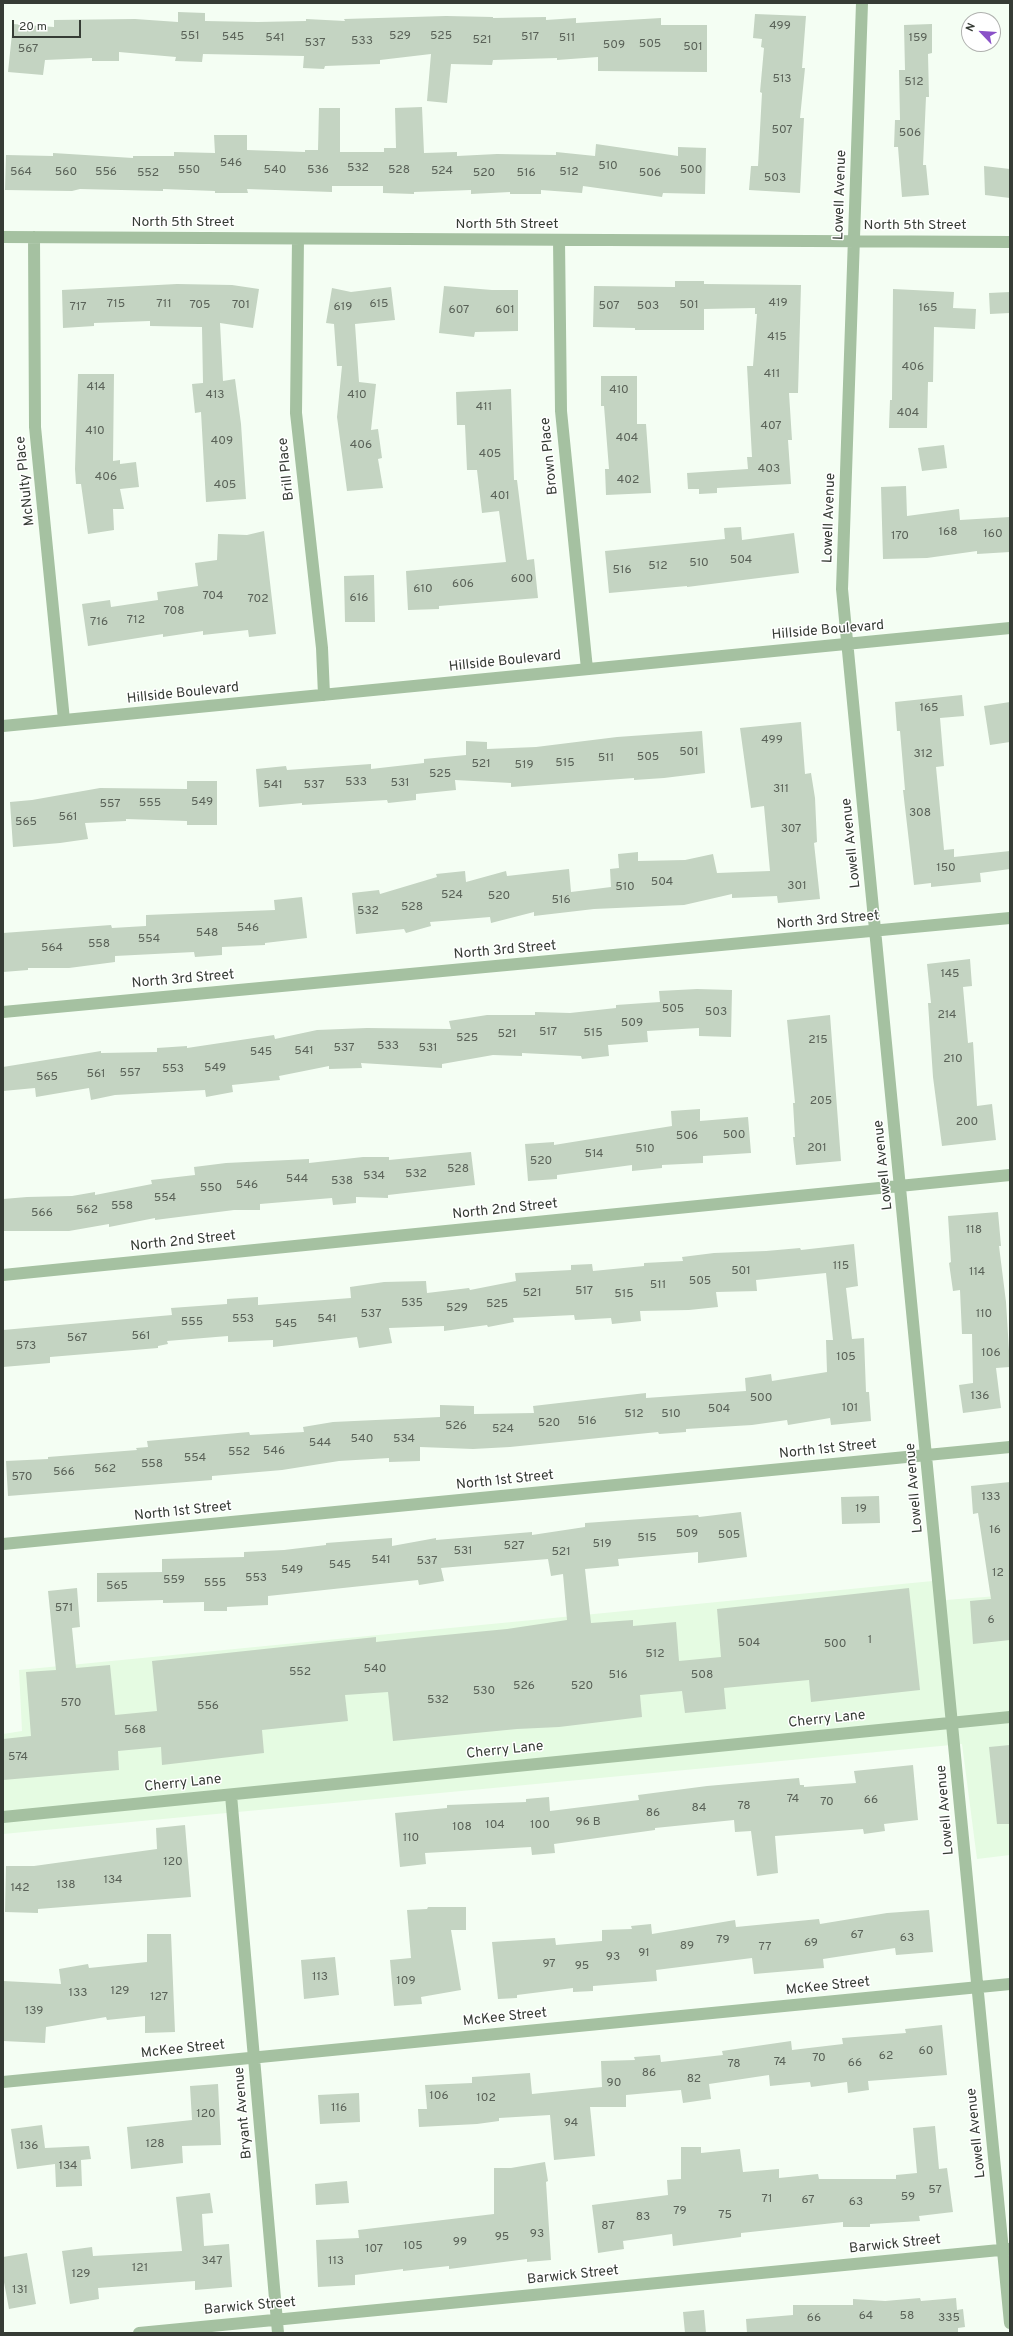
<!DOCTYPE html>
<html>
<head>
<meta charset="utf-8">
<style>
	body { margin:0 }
	#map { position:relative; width:1013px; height:2336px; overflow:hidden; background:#f4fef3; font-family:Overpass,sans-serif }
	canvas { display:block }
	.frame { position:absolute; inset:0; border:4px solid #363c35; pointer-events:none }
	.north { position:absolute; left:961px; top:12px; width:40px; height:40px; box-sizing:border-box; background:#fff; border:1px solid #afb1ae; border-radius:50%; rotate:295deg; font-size:11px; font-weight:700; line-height:16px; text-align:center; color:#363c35 }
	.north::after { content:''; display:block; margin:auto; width:14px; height:18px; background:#8a51c8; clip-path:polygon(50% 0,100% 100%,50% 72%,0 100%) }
	.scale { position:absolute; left:12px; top:20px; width:69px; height:18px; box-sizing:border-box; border:2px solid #363c35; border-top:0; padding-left:5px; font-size:12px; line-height:14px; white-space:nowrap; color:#363c35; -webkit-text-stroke:3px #fff; paint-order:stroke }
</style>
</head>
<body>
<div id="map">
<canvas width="1013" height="2336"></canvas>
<div class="frame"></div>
<div class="north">N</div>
<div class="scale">20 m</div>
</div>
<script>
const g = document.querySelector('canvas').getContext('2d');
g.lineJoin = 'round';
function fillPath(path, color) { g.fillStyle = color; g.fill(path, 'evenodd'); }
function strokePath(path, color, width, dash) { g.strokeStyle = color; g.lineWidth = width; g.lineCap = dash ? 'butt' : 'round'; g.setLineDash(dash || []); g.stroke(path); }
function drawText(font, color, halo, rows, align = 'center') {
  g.font = font + ' Overpass,sans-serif'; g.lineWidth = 3; g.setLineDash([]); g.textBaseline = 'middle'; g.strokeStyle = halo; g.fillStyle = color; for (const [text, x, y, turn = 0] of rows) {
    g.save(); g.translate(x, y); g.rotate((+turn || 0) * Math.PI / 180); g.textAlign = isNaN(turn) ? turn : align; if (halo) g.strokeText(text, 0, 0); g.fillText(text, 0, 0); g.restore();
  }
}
const built = new Path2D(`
	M943 1580 946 1600 1010 1595V1855L977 1859 962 1744 3 1834V1734L22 1731 19 1670Z`);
const building = new Path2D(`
	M178 12 205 13V21L258 22 306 21V19L345 21 344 19 446 16 493 17V18L546 17V20L576 18V23L661 18V25H707V72L598 71V57L557 60V58L493 60 492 65 451 64 447 103 427 101 431 54 380 60V64L325 66 324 69 303 68 304 56 203 54 202 62 175 61 176 57 119 52V61H92V58L45 60 43 75 8 72 13 24 54 27V20L135 19 178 22Z
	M755 14 806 16 802 68H805L800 118H804L800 193 749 190 751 166H758L762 93 760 92 764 48 761 47 762 39 753 38Z
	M932 24V53L928 54 929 97H926L923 165H926L929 195 902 197 898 147H894L895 120H900L899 70H905L904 25Z
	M422 107 424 153 457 152V156L497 154 556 155V152L595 156 596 144 678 156V147L706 148 705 194 663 193 662 197 583 186 582 193 541 190V194H510V192L471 194V190L414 192V194L383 193V186H332V192L247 189 248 193H215V191L163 189V191L80 189 72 191 5 190 6 155 53 156V153L133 158V156H174V152L215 153 214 135H247V150L305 152V150H318L319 108H340V152H384V148H396L395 108Z
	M984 166 1010 169V198L985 195Z
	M675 281H704V284L801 285 798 393H789L792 440H788L791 484 717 488V493L699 494V489H688L687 473 748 469 747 457H752L747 366H753L757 314H755V308L704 309V330H635V328L593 327 594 286 675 287Z
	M177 284 232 285 259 289 253 328 220 323 223 381 235 379 241 424 246 499 206 502 201 412 195 413 192 384 203 383 202 327 150 326V321L94 323V326L63 328 62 290Z
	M444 286 492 290H518V331L475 332 474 337 439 333Z
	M391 287 395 320 355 324 359 382 376 384 371 430 378 429 382 458 378 459 383 488 347 491 337 417 342 366H337L334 324 326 323 332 288 351 292Z
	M893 289 954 292 953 308 976 309 975 329 934 327 933 382H928L927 428H889L890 400H892Z
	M1010 292V313L990 314 989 293Z
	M78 374H114L113 461 120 460V464L136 462 139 487 120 489 124 509H113L114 530 88 534 81 484H76L75 469Z
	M601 376H637V424H646L651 493 606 495 605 469H609L604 406H601Z
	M511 389 514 480H517L527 560 534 559 538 598 439 606V609L408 610 406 571 506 562 499 511 482 513 477 470H467L465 425H457L456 392Z
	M944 445 947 468 922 471 918 448Z
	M906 486 907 516 959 509 960 520 1010 517V552L977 554V551L927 558 883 559 881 487Z
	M741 527 742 540 794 533 799 573 687 587V586L609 593 605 551 725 539 724 528Z
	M264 531 276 634 249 637 248 630 203 635V631L163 637V634L88 646 82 604 110 600 111 607 158 600 157 592 198 586 195 563 217 560 218 534 247 535Z
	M374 575 375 622H345L344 576Z
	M962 695 964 716 940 718 944 766 936 767 944 850 954 849V857L1010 851V869L980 873 981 882 931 887V883L914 885 903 790H905L900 731H897L895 702Z
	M1010 702V742L990 745 984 706Z
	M801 722 805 774 811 773 815 798 817 842 814 843 820 899 778 903 777 896 732 898V894L684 905 594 909 534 916V912L491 923 490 917 430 922 431 926 406 933 404 929 356 934 352 893 379 890 380 894 437 877 436 874 465 871 466 882 506 871 507 876 569 869 571 892 611 887 610 869 619 868 618 854 638 852V861L685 860 713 854 717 873 770 871 764 806 751 808 740 728Z
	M702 731 705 773 664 778 634 780V778L511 787V783L455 780 456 790 416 794V800L388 803 387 800 302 805V803L259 807 256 769 286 766 287 770 371 764V769L424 763V759L466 755V741L487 742V749L536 747 617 737Z
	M187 781H217V825H187V821L126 819V821L85 823 88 839 60 843 13 847 10 802 32 800 100 788 187 789Z
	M302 897 307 938 265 943V945L222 947V955L195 957 194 952 115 956V962L69 968H28V970L3 972V933L111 925 112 928 146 926V915L275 910 274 900Z
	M970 959 972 986 963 987 968 1043 973 1042 977 1106 992 1104 996 1140 942 1146 933 1077 928 1003H931L927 964Z
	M697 989 732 990 731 1037 699 1036V1028L647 1031 648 1042 608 1045 609 1056 582 1059 581 1056 522 1053V1056L493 1055 442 1064V1068L361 1063 362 1068 329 1069V1066L279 1076 280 1080 232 1085 233 1092 206 1097 205 1090 115 1095 91 1100 89 1088 36 1097 35 1088 3 1091V1067L101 1051V1053L157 1052V1048L187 1046V1048L274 1035 275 1039 317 1030 367 1028 451 1029 449 1021 487 1015H535V1012L570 1013 616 1008V1005L660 1002 659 991Z
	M830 1015 841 1161 796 1165 793 1137H795L793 1103H795L787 1020Z
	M700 1109V1121L748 1117 751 1153 703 1156V1163L662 1165V1168L632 1171V1165L557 1175V1179L528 1181 525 1144 554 1142V1145L672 1126 671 1111Z
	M471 1152 475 1185 388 1195V1198L356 1197V1203L333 1205 332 1198 260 1204V1210H234L155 1220V1218L109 1227V1224L69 1231H3V1199L27 1197 72 1196 95 1192V1195L152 1184 151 1180 195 1175 194 1167 226 1163 309 1159V1163L363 1157H389V1160Z
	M998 1212 1001 1246H999L1006 1302 1010 1367 996 1368 1001 1408 963 1413 959 1385 973 1383 972 1334H962L960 1290 953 1291 949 1263 951 1262 948 1216Z
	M854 1244 858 1286 846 1288 852 1339 864 1338 866 1392H869L871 1421 831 1425 830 1418 788 1425 787 1420 752 1425 686 1429V1432L659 1434 658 1432 510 1447 473 1449 420 1447V1461L389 1462V1458L339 1461 282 1470 212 1476V1480L8 1496 6 1461 48 1459V1457L137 1450 136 1448 148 1447 147 1441 249 1432 250 1435 304 1432 303 1427 333 1422 440 1417V1405L474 1406V1414L534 1413 533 1406 646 1393V1398L746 1391 745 1378 771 1374 772 1381 827 1372 826 1340H833L826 1273 756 1280 757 1291 716 1292 718 1307 689 1310 640 1311 641 1321 612 1324 611 1318 575 1320 574 1315 513 1318 514 1322 488 1327 487 1325 444 1331V1326L389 1328 392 1343 359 1348 357 1337 273 1347V1340L228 1342V1336L167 1341 168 1344 158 1346V1348L50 1357V1363L3 1367V1330L172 1315 171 1308 227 1304V1299L258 1297V1305L351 1298 350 1287 384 1282 426 1281 427 1293 469 1288 470 1290 516 1281 515 1273 571 1270V1265L592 1264 593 1271 644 1266V1263L683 1261 682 1257 714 1253 766 1251 800 1248 801 1250Z
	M1010 1482V1640L973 1644 970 1601 991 1599 978 1513 973 1514 971 1486Z
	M879 1496 880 1523 842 1524 841 1497Z
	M741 1512 747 1557 698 1563V1552L618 1559 619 1566 585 1569 591 1623 633 1620V1626L676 1622 679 1661 721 1657 717 1609 909 1588 920 1690 811 1702 809 1680 766 1684 724 1688 726 1709 685 1713 682 1691 640 1695 642 1717 559 1727 517 1729 393 1741 388 1692 345 1695 348 1721 262 1730 264 1753 162 1765 161 1747 118 1751 119 1770 3 1780V1739L31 1736 26 1672 56 1670 48 1591 77 1588 80 1627 72 1628 76 1668 110 1665 115 1715 157 1711 152 1661 376 1637V1642L424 1637 507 1629 567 1620 563 1574 551 1576 548 1559 441 1568 444 1581 419 1585 418 1580 268 1596V1605L227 1607V1611H204V1602L163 1603V1600L97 1602V1573L162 1572V1559L244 1557V1552L284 1550 326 1545V1543L392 1538V1546L436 1538V1540L532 1532V1535L585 1527V1523L698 1515 699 1517Z
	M1010 1745V1824H997L989 1747Z
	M913 1765 918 1820 884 1824 885 1831 864 1834 863 1829 775 1836 778 1873 757 1876 751 1831 735 1832 734 1820 655 1828V1830L554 1844 555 1853 532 1855 531 1847 425 1853 426 1864 400 1867 395 1813 447 1808V1805L526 1802V1799L549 1797 550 1811 639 1800 638 1795 707 1786 799 1778 800 1785H804V1787L856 1783 854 1771Z
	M185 1825 191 1897 38 1909V1913L5 1912 6 1866H34L157 1849 156 1828Z
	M428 1907H466V1930H451L461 1990 421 1997 422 2004 394 2006 390 1960 411 1958 407 1910 427 1909Z
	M929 1910 933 1952 896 1955 895 1948 823 1959 824 1968 754 1974 752 1958 656 1970 657 1981 593 1986V1991L573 1992V1988L517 1995V1998L498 1999 492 1942 555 1938 556 1945 602 1941V1930L632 1929 631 1926 651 1924 652 1934 735 1920 736 1927 819 1919 820 1924 887 1913Z
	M147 1934H171L175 2032 145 2033V2016L107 2020 106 2017 46 2027 45 2043 3 2041V1981L61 1984 59 1969 88 1964 89 1968 147 1962Z
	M335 1957 339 1995 304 1999 301 1960Z
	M942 2025 947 2075 868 2081 869 2090 848 2093 847 2082 811 2087 810 2082 770 2086 769 2075 709 2084 711 2099 683 2103 681 2090 626 2095V2107H590L595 2156 554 2160 550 2115 499 2118V2121L477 2124 419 2127 418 2109H427L425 2085 472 2083V2077L530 2073 532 2094 602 2087 601 2061 635 2060 634 2057 660 2055 661 2062 723 2055 722 2051 791 2041 792 2050 843 2044 842 2038 906 2033 905 2029Z
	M218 2084 221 2145 182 2146 183 2163 131 2169 127 2127 192 2120 190 2086Z
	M359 2093 360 2122 320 2124 318 2095Z
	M42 2125 45 2148 89 2146 91 2159 81 2160 82 2186 56 2187 55 2164 17 2169 11 2129Z
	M935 2126 939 2169 947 2168 953 2212 919 2216 920 2221 870 2224V2227H843V2222L741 2233V2237L673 2246 672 2234 623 2241 624 2249 598 2253 592 2205 668 2195 667 2180 681 2179V2147H701V2153L740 2149 743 2172 779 2169V2178L818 2174 819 2179H896V2175L917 2173 913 2128Z
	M545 2162 548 2181 546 2182 551 2260 527 2262V2259L449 2269V2266L403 2271V2269L355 2275V2285L318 2287 316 2240 359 2238 358 2230 494 2214V2168H511Z
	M347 2181 349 2203 316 2205 315 2184Z
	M210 2193 213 2213 202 2214 204 2246 229 2244 232 2287 195 2290V2281L98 2288 99 2299 70 2304 62 2251 92 2247 93 2256 182 2251 176 2197Z
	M27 2253 36 2304 9 2309 3 2277V2257Z
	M920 2298 921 2301 956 2298 957 2310 963 2309 965 2327 958 2328V2333H747L746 2319 793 2315V2305H853V2299L885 2301Z
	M704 2310 706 2333H685L683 2312Z`);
const street = new Path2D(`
	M862 3 842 589 1010 2323
	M3 237 1010 242
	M34 237 35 427 64 720
	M298 239 296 413 322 648 324 695
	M559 240 561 411 587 669
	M3 726 1010 628
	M3 1012 1010 918
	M3 1275 1010 1175
	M3 1544 1010 1447
	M231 1795 278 2333
	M3 1817 1010 1717
	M3 2082 1010 1984
	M139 2333 1010 2249`);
const numberNames = [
	["499",780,27],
	["551",190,37],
	["529",400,37],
	["525",441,37],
	["545",233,38],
	["517",530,38],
	["541",275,39],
	["511",567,39],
	["159",918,39],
	["521",482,41],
	["533",362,42],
	["537",315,44],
	["505",650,45],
	["509",614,46],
	["501",693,48],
	["567",28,50],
	["513",782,80],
	["512",914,83],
	["507",782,131],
	["506",910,134],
	["546",231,164],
	["510",608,167],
	["532",358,169],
	["550",189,171],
	["540",275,171],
	["536",318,171],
	["528",399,171],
	["500",691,171],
	["524",442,172],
	["564",21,173],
	["560",66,173],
	["556",106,173],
	["512",569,173],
	["552",148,174],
	["520",484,174],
	["516",526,174],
	["506",650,174],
	["503",775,179],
	["419",778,304],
	["715",116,305],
	["711",164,305],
	["615",379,305],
	["705",200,306],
	["701",241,306],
	["501",689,306],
	["507",609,307],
	["503",648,307],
	["717",78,308],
	["619",343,308],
	["165",928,309],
	["607",459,311],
	["601",505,311],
	["415",777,338],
	["406",913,368],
	["411",772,375],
	["414",96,388],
	["410",619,391],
	["413",215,396],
	["410",357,396],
	["411",484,408],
	["404",908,414],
	["407",771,427],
	["410",95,432],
	["404",627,439],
	["409",222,442],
	["406",361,446],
	["405",490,455],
	["403",769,470],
	["406",106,478],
	["402",628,481],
	["405",225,486],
	["401",500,497],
	["168",948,533],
	["160",993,535],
	["170",900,537],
	["504",741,561],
	["510",699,564],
	["512",658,567],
	["516",622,571],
	["600",522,580],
	["606",463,585],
	["610",423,590],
	["704",213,597],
	["616",359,599],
	["702",258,600],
	["708",174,612],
	["712",136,621],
	["716",99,623],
	["165",929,709],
	["499",772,741],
	["501",689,753],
	["312",923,755],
	["505",648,758],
	["511",606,759],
	["515",565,764],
	["521",481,765],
	["519",524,766],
	["525",440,775],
	["533",356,783],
	["531",400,784],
	["541",273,786],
	["537",314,786],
	["311",781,790],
	["549",202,803],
	["555",150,804],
	["557",110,805],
	["308",920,814],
	["561",68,818],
	["565",26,823],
	["307",791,830],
	["150",946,869],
	["504",662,883],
	["301",797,887],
	["510",625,888],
	["524",452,896],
	["520",499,897],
	["516",561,901],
	["528",412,908],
	["532",368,912],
	["546",248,929],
	["548",207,934],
	["554",149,940],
	["558",99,945],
	["564",52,949],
	["145",950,975],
	["505",673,1010],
	["503",716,1013],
	["214",947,1016],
	["509",632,1024],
	["517",548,1033],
	["515",593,1034],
	["521",507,1035],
	["525",467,1039],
	["215",818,1041],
	["533",388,1047],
	["537",344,1049],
	["531",428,1049],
	["541",304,1052],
	["545",261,1053],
	["210",953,1060],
	["549",215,1069],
	["553",173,1070],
	["557",130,1074],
	["561",96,1075],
	["565",47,1078],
	["205",821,1102],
	["200",967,1123],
	["500",734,1136],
	["506",687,1137],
	["201",817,1149],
	["510",645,1150],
	["514",594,1155],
	["520",541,1162],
	["528",458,1170],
	["532",416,1175],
	["534",374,1177],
	["544",297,1180],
	["538",342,1182],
	["546",247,1186],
	["550",211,1189],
	["554",165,1199],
	["558",122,1207],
	["562",87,1211],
	["566",42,1214],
	["118",974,1231],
	["115",841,1267],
	["501",741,1272],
	["114",977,1273],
	["505",700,1282],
	["511",658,1286],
	["517",584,1292],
	["521",532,1294],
	["515",624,1295],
	["535",412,1304],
	["525",497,1305],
	["529",457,1309],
	["537",371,1315],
	["110",984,1315],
	["553",243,1320],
	["541",327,1320],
	["555",192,1323],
	["545",286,1325],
	["561",141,1337],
	["567",77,1339],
	["573",26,1347],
	["106",991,1354],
	["105",846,1358],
	["136",980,1397],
	["500",761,1399],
	["101",850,1409],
	["504",719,1410],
	["512",634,1415],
	["510",671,1415],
	["516",587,1422],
	["520",549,1424],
	["526",456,1427],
	["524",503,1430],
	["540",362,1440],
	["534",404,1440],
	["544",320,1444],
	["546",274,1452],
	["552",239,1453],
	["554",195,1459],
	["558",152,1465],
	["562",105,1470],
	["566",64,1473],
	["570",22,1478],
	["133",991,1498],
	["19",861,1510],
	["16",995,1531],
	["509",687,1535],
	["505",729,1536],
	["515",647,1539],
	["519",602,1545],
	["527",514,1547],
	["531",463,1552],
	["521",561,1553],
	["541",381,1561],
	["537",427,1562],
	["545",340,1566],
	["549",292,1571],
	["12",998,1574],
	["553",256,1579],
	["559",174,1581],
	["555",215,1584],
	["565",117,1587],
	["571",64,1609],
	["6",991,1621],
	["1",870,1641],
	["504",749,1644],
	["500",835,1645],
	["512",655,1655],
	["540",375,1670],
	["552",300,1673],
	["516",618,1676],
	["508",702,1676],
	["526",524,1687],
	["520",582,1687],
	["530",484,1692],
	["532",438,1701],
	["570",71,1704],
	["556",208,1707],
	["568",135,1731],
	["574",18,1758],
	["74",793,1800],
	["66",871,1801],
	["70",827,1803],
	["78",744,1807],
	["84",699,1809],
	["86",653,1814],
	["96 B",588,1823],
	["104",495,1826],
	["100",540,1826],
	["108",462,1828],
	["110",411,1839],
	["120",173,1863],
	["134",113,1881],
	["138",66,1886],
	["142",20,1889],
	["67",857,1936],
	["63",907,1939],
	["79",723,1941],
	["69",811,1944],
	["89",687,1947],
	["77",765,1948],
	["91",644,1954],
	["93",613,1958],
	["97",549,1965],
	["95",582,1967],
	["113",320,1978],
	["109",406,1982],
	["129",120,1992],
	["133",78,1994],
	["127",159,1998],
	["139",34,2012],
	["60",926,2052],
	["62",886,2057],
	["70",819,2059],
	["74",780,2063],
	["66",855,2064],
	["78",734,2065],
	["86",649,2074],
	["82",694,2080],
	["90",614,2084],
	["106",439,2097],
	["102",486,2099],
	["116",339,2109],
	["120",206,2115],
	["94",571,2124],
	["128",155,2145],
	["136",29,2147],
	["134",68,2167],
	["57",935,2191],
	["59",908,2198],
	["71",767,2200],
	["67",808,2201],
	["63",856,2203],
	["79",680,2212],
	["75",725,2216],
	["83",643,2218],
	["87",608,2227],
	["93",537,2235],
	["95",502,2238],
	["99",460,2243],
	["105",413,2247],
	["107",374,2250],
	["347",212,2262],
	["113",336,2262],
	["121",140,2269],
	["129",81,2275],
	["131",20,2291],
	["64",866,2317],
	["58",907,2317],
	["66",814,2319],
	["335",949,2319]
];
const streetNames = [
	["Lowell Avenue",841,195,-88],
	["North 5th Street",183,223],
	["North 5th Street",507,225],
	["North 5th Street",915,226],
	["Brown Place",550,456,-96],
	["Brill Place",287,469,-96],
	["McNulty Place",26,481,-96],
	["Lowell Avenue",830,518,-88],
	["Hillside Boulevard",828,631,-5],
	["Hillside Boulevard",505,662,-6],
	["Hillside Boulevard",183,694,-6],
	["Lowell Avenue",852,843,-96],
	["North 3rd Street",828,921,-5],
	["North 3rd Street",505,951,-5],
	["North 3rd Street",183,980,-5],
	["Lowell Avenue",884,1165,-96],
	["North 2nd Street",505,1210,-6],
	["North 2nd Street",183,1242,-6],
	["North 1st Street",828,1450,-6],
	["North 1st Street",505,1481,-6],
	["Lowell Avenue",915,1488,-95],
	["North 1st Street",183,1512,-6],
	["Cherry Lane",827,1720,-6],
	["Cherry Lane",505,1751,-6],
	["Cherry Lane",183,1784,-6],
	["Lowell Avenue",946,1810,-95],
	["McKee Street",828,1987,-6],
	["McKee Street",505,2018,-6],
	["McKee Street",183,2050,-6],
	["Bryant Avenue",244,2113,-95],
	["Lowell Avenue",977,2133,-96],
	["Barwick Street",895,2245,-6],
	["Barwick Street",573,2276,-6],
	["Barwick Street",250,2307,-5]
];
fillPath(built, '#e5fbe2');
fillPath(building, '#c4d4c2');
strokePath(street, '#a5c1a1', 12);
drawText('12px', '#5a6258', null, numberNames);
drawText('14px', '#363c35', '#fff', streetNames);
</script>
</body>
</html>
